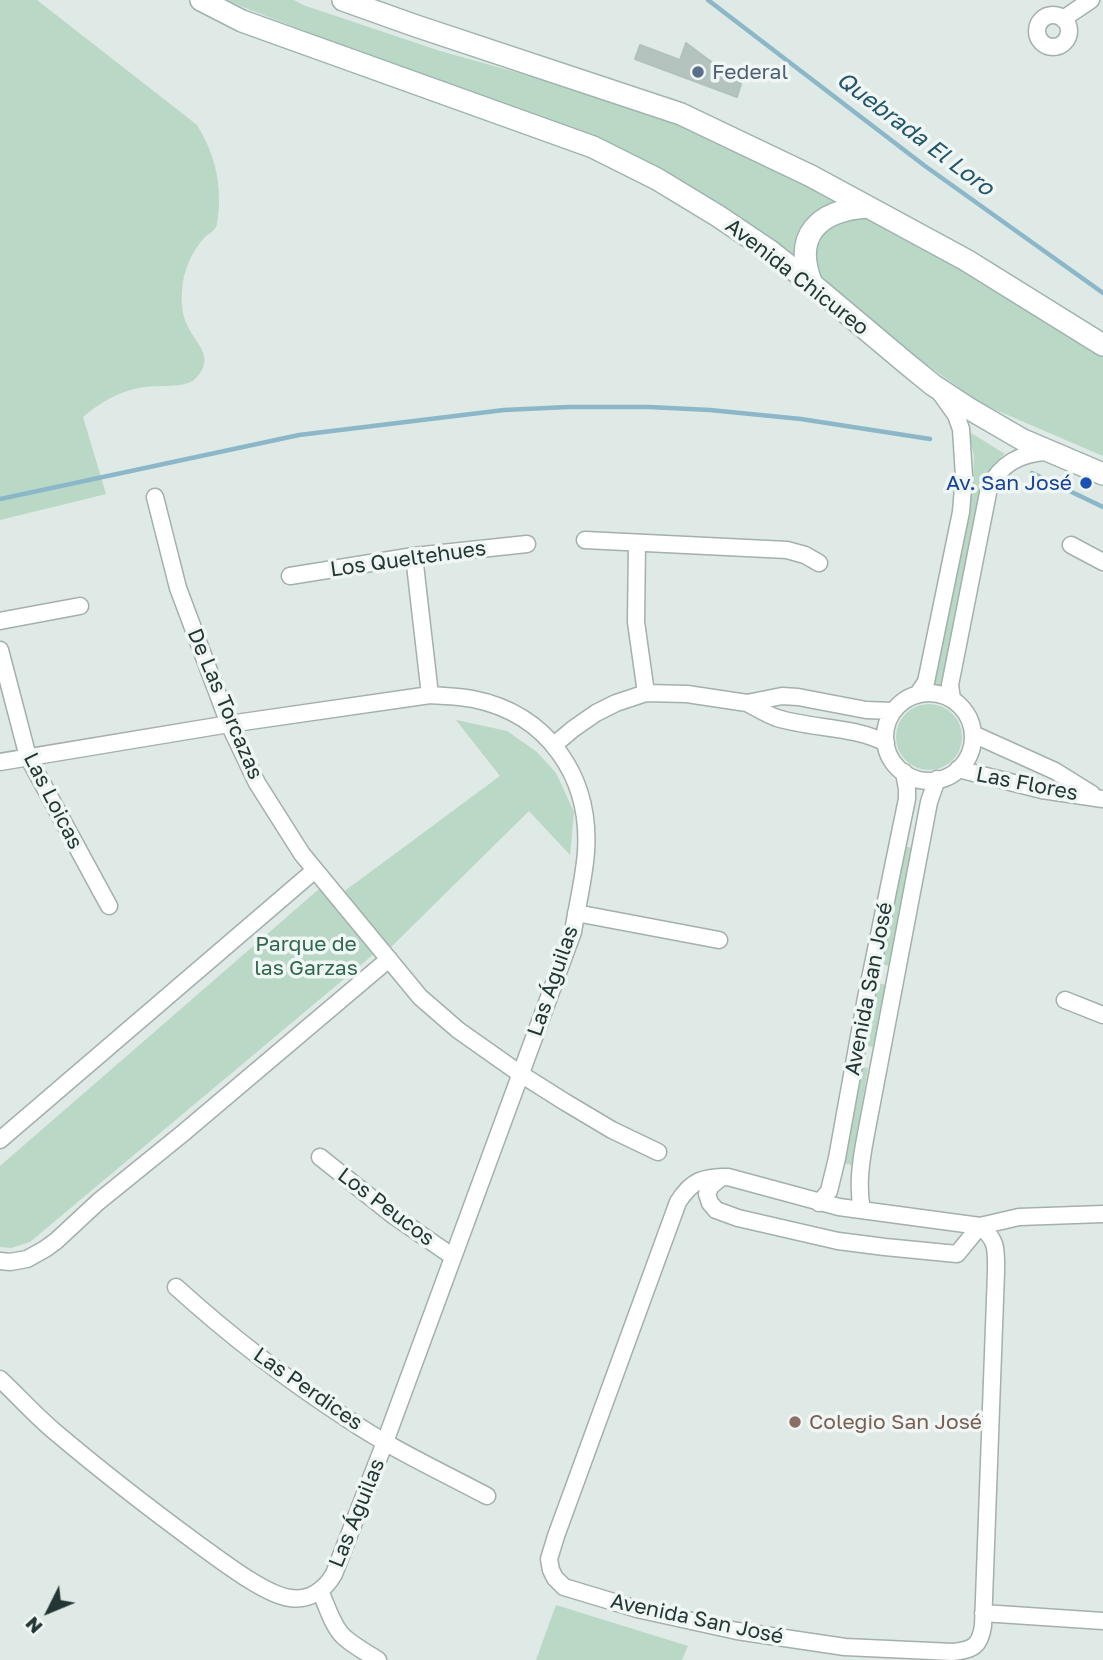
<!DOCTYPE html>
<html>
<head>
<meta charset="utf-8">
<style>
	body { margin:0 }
	#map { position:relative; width:1103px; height:1660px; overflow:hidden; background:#dfe9e5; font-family:"Golos Text",sans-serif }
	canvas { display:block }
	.north { position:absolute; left:14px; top:1576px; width:70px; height:70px; -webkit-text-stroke:5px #eff6f3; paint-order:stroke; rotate:227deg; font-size:19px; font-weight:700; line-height:28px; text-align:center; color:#223734 }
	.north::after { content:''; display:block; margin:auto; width:24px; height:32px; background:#223734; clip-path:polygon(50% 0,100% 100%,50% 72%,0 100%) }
</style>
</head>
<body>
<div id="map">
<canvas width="1103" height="1660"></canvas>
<div class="north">N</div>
</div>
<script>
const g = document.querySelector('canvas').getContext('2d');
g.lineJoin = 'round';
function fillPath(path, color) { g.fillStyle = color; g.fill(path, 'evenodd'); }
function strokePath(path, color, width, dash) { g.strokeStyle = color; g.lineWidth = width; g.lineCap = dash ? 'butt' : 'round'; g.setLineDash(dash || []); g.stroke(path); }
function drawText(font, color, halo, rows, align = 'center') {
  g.font = font + ' "Golos Text",sans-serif'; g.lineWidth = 7; g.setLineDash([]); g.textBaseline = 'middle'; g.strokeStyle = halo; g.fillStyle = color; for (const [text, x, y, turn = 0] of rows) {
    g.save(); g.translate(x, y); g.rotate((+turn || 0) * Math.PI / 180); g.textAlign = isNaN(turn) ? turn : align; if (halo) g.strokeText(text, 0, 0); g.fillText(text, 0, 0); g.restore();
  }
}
const green = new Path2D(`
	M0 0H37L197 125C213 151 220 176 219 206 218 212 218 222 216 227 214 231 207 235 204 238 191 253 183 271 182 291 181 303 182 316 188 327 197 345 216 358 195 379 185 389 155 384 139 388 118 392 99 403 83 417L106 494 0 520Z
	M225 0H294L303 5 440 51 641 107 780 169 935 251 1103 354V456L982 404 906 350 843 295 640 158 443 85Z
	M968 431 1005 454C993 464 986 474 980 489L943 687 934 685 973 482 974 456Z
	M896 737a33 33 0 1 1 66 0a33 33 0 1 1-66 0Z
	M456 720 507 731 537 752 556 773 574 812 570 855 529 811 390 948 342 893 500 776Z
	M903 846 913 848 889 966 882 964Z
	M319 889 375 953 30 1242 11 1248 0 1247V1166Z
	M878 983 886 985 873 1047 865 1045Z
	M862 1067 868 1068 852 1165 843 1163Z
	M556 1605 688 1646 682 1660H536Z`);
const stream = new Path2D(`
	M708 0 925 166 1103 293
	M1032 473 1103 507
	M0 499 299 435 504 410 568 407H649L710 410 801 419 930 439`);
const building = new Path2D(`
	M686 43 741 84 737 97 635 59 640 45 680 60Z`);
const street = new Path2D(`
	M1037 31a16 16 0 1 1 32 0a16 16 0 1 1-32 0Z
	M1063 19 1091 0
	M155 497 178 588 229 724 257 783 302 854 420 997 458 1030 519 1073 565 1102 612 1130 658 1152
	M585 540 787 550 805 555 819 563
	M637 543 636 622 646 693
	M1071 545 1103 562
	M414 556 430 695
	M290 576 414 556 527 544
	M0 621 80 606
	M0 650 28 757 109 906
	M885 737a44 44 0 1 1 88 0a44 44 0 1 1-88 0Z
	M917 695 926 682 961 512 964 476 961 429 956 415 941 394
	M952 699 950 685 989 488C1000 464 1021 453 1047 452
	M747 703C757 708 766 714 777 718 813 729 853 726 886 743
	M973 734 1055 771 1092 794
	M554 745 573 729 596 713 616 703 646 693 687 694 747 703 782 696 798 697 866 710 893 711
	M0 762 229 724 430 695C444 696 459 696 473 699 548 714 591 777 586 852 584 879 577 906 573 932L385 1442 334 1574C325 1590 309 1601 290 1598 265 1595 219 1559 198 1544 149 1508 100 1470 54 1431 35 1415 18 1396 0 1379
	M958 769 1042 790 1103 799
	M576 913 719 940
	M1065 1000 1103 1015
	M0 1140 315 870
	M320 1157 394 1216 452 1256
	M722 1177 711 1186 707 1194 710 1203 716 1210 738 1218 838 1241 885 1247 957 1254 980 1226
	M728 1177 839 1207 980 1226C998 1241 996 1250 996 1272L983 1626C980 1646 973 1650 953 1652L845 1647 737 1631 637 1609 564 1587 555 1578 551 1570 549 1559 556 1536 678 1202C692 1180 703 1177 728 1177Z
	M819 1203 829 1191 837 1158 866 998 907 799V789L904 772
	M862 1210C857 1185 861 1160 866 1134L929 802 937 779
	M980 1226 1019 1217 1103 1214
	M0 1261 10 1262 27 1259 45 1249 56 1241 98 1202 182 1134 389 959
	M176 1287C229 1335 286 1379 346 1418 390 1448 440 1471 487 1496
	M320 1591C327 1605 332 1626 344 1637 354 1646 367 1653 378 1660
	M983 1613 1103 1621`);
const secondary = new Path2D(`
	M201 0 242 21 593 147 657 179 718 216 770 251 812 284 906 363 933 385 968 408 1023 440 1103 474
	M343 0 416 26 681 114 811 176 966 260 1103 345
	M812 284C792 235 819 210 868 207`);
const markers = [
	[698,72,7,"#5c6f8a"],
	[1086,483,7,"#1a4fb4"],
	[795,1422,7,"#8d6e63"]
];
const serviceNames = [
	["Federal",712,72]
];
const streetNames = [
	["Avenida Chicureo",797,277,38],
	["Los Queltehues",408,559,-8],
	["De Las Torcazas",225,704,67],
	["Las Flores",1027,784,11],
	["Las Loicas",53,801,63],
	["Las Águilas",553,981,-71],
	["Avenida San José",869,989,-79],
	["Los Peucos",386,1207,37],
	["Las Perdices",308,1389,35],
	["Las Águilas",357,1513,-68],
	["Avenida San José",697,1619,12]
];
const transitNames = [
	["Av. San José",1072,483]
];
const parkNames = [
	["Parque de",306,944],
	["las Garzas",306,968]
];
const educationNames = [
	["Colegio San José",809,1422]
];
const waterNames = [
	["Quebrada El Loro",915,134,37]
];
fillPath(green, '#b9d8c6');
strokePath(stream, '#8bb7c9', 4.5);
fillPath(building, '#b5c3bf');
strokePath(building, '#b2c1bd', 2);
strokePath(street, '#a3b0ac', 19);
strokePath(secondary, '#9fb3af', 24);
strokePath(street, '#fff', 16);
strokePath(secondary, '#fff', 21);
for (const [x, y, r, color] of markers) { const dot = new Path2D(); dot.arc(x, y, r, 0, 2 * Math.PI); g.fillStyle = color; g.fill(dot); strokePath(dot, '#eff6f3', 2.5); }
drawText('21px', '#4e5e75', '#eff6f3', serviceNames, 'left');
drawText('21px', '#223734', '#eff6f3', streetNames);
drawText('21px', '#164399', '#eff6f3', transitNames, 'right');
drawText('21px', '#30694e', '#eff6f3', parkNames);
drawText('21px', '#785e54', '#eff6f3', educationNames, 'left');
drawText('italic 23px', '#22566c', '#eff6f3', waterNames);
</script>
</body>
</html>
